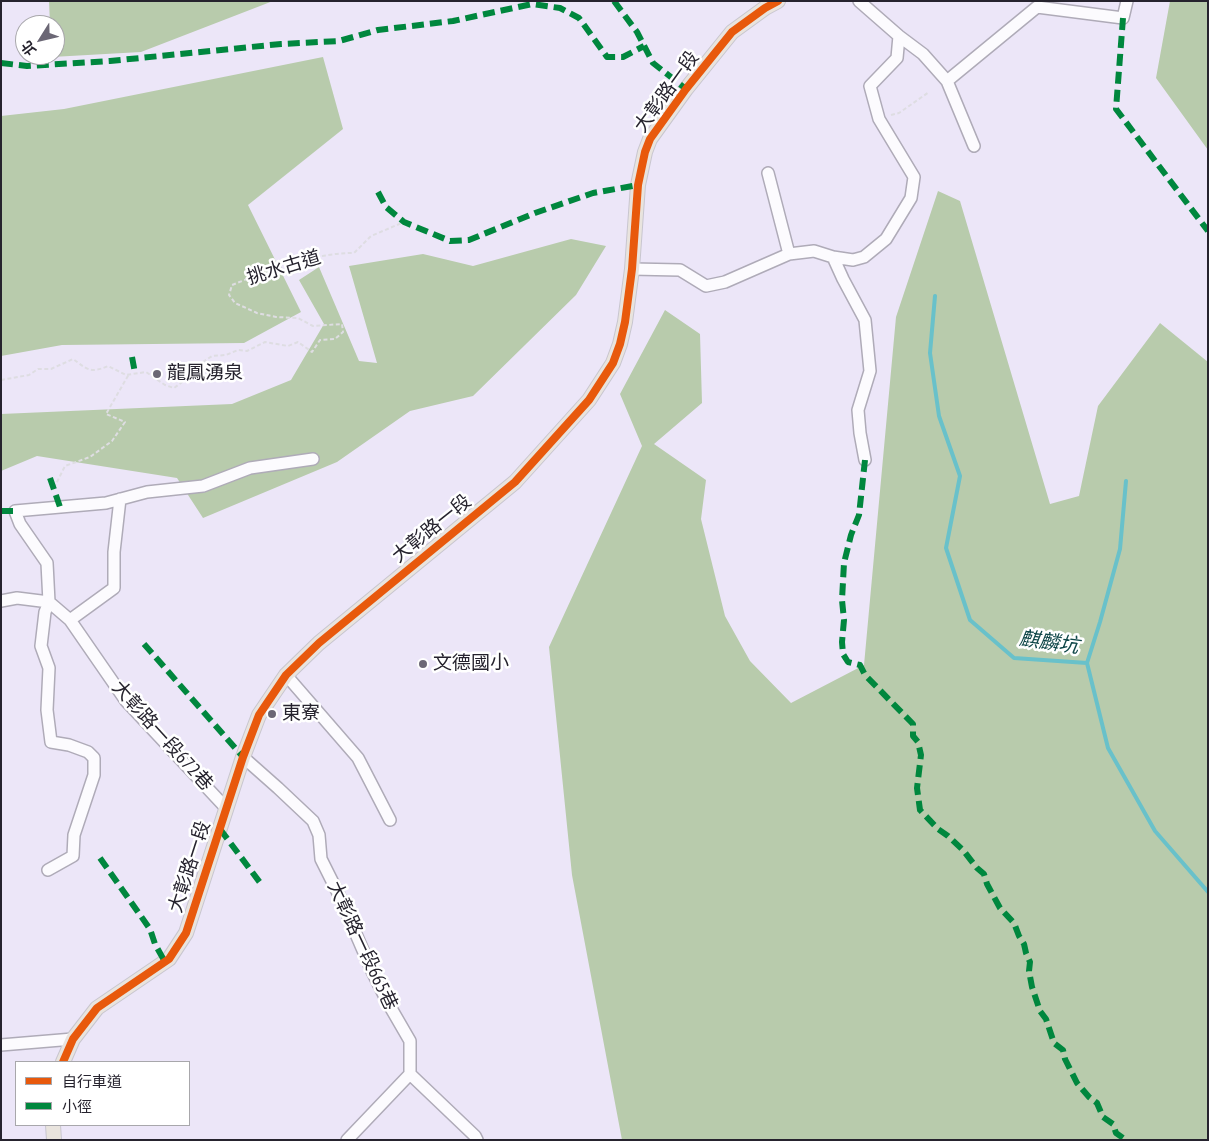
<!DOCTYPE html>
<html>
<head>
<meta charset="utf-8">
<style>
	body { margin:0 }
	#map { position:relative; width:1209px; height:1141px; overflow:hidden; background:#ece6f8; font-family:"PT Sans Narrow","Noto Sans TC",sans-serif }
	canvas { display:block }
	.frame { position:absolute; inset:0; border:2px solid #26232e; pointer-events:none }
	.legend { position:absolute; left:15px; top:1061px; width:175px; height:65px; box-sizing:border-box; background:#fff; border:1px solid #a8a7ab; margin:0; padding:6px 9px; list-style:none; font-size:15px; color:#26232e }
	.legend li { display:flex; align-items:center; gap:10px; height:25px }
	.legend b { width:25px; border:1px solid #a8a7ab }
	.north { position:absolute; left:15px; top:15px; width:50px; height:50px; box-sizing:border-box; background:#fff; border:1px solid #a8a7ab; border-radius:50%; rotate:234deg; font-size:14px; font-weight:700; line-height:20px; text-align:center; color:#26232e }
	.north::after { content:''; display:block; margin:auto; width:18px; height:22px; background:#6b6775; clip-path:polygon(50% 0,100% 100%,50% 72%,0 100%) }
</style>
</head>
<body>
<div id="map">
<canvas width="1209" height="1141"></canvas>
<div class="frame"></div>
<ul class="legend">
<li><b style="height:6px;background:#e8590c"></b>自行車道</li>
<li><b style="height:6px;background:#00873e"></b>小徑</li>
</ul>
<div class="north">北</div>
</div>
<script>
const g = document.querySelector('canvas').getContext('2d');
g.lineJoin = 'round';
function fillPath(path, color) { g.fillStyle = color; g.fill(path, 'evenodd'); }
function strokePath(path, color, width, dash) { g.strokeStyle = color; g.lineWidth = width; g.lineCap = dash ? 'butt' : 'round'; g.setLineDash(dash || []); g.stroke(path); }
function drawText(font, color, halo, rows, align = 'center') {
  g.font = font + ' "PT Sans Narrow","Noto Sans TC",sans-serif'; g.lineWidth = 5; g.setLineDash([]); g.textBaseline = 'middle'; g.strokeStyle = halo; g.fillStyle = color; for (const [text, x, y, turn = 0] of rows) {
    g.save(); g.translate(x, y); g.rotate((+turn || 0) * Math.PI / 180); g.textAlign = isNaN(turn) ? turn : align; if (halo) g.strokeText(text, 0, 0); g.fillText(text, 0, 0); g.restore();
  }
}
const forest = new Path2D(`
	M49 1H273L141 52 52 57V55H55V25H50Z
	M1170 1H1208V150L1156 78Z
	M323 57 343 129 248 205 301 312 244 343 62 345 1 356V116L64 109Z
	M938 191 960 201 1050 504 1079 496 1098 406 1160 323 1208 362V1140H622L572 875 549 647 642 446 620 394 665 310 700 334 702 403 654 444 706 480 701 519 725 616 750 661 791 703 864 665 896 317Z
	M571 239 606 246 576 295 473 396 410 411 337 462 203 518 177 478 37 456 1 471V414L232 404 291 380 324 324 299 280 319 267 359 361 377 363 349 266 423 254 473 266Z`);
const stream = new Path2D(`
	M935 296 930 353 939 416 960 476 946 548 970 620 1014 658 1087 663 1108 748 1155 831 1208 892
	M1087 663 1100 622 1120 549 1126 481`);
const path = new Path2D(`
	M891 115 899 113 929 92
	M1 380 29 375 38 369H51L73 359C87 369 90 374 108 366L126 375 146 372 165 385 174 388 186 379 191 370 212 356 226 355 238 350 247 351 265 342 288 346 298 342 312 352 320 340 335 339 343 332 342 324 313 326 298 318 276 317 257 313 235 303 229 295 232 285 252 277 263 279 268 272C298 262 322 253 354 253L371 236 404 222
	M54 488 65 466 90 457 112 441 125 422 106 414 129 374`);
const minor = new Path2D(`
	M859 1 899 36 923 54 947 81 974 146
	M947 81 1037 7 1123 18 1127 1
	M768 173 789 254
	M833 257 853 260 864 257 886 239 911 198 914 177 879 119 870 86 897 58 899 36
	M632 269 680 270 706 286 725 282 789 254 814 251 833 257 843 279 865 320 870 371 858 410 860 433 865 460
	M1 601 17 598 49 602 45 612 41 646 49 668 47 710 51 742 69 745 88 752 94 758V775L74 835 73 856 48 870
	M70 620 114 588V552L120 499
	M286 675 358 758 390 820
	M243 757 278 788 313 821 319 835 321 859 339 895 372 971 388 1003 410 1041V1074L347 1140
	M226 808 126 701 70 620 49 602 47 563 20 524 15 511 106 503 147 492 203 486 250 468 313 459
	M1 1045 73 1039
	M410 1074 475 1136 477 1140`);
const major = new Path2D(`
	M63 1062 73 1039 97 1008 169 959 186 933 243 757 259 715 286 675 319 643 515 482 589 400 613 363 620 344 625 322 632 269 638 185 645 152 650 139 686 89 732 32 765 8 778 1
	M53 1125 54 1140`);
const quiet = new Path2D(`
	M614 1 637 32 653 63 686 89
	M1123 18 1116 109 1208 231
	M1 63 27 66 110 61 281 44 339 41 378 30 453 21 532 4 560 8 579 18 607 57H623L644 46
	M378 192 386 207 404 222 450 241 469 240 535 213 593 193 638 185
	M132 357 135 373
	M865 460 859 515 851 535 844 563 842 600 844 620 842 642 843 654 848 662 860 665 865 675 913 724V736L918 742 921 755 917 788 920 810 938 829 948 836 963 850 977 868 984 874 987 884 1000 908 1014 923 1019 936 1024 944 1026 953 1030 962 1029 971 1032 987 1040 1011 1046 1019 1054 1043 1063 1050 1065 1059 1077 1083 1089 1097 1097 1103 1103 1117 1113 1124 1116 1133 1126 1140
	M50 478 60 507
	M1 511H15
	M144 644 243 757
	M220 829 261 884
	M100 858 150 929 155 944 165 962`);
const cycleway = new Path2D(`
	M63 1062 73 1039 97 1008 169 959 186 933 243 757 259 715 286 675 319 643 515 482 589 400 613 363 620 344 625 322 632 269 638 185 645 152 650 139 686 89 732 32 765 8 778 1`);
const markers = [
	[157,374,5,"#6b6775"],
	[423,664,5,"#6b6775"],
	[272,714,5,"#6b6775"]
];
const streetNames = [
	["大彰路一段",667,92,-54],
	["挑水古道",284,268,-17],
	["大彰路一段",432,529,-39],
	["大彰路一段672巷",162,736,48],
	["大彰路一段",190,867,-72],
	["大彰路一段665巷",362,946,65]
];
const poiNames = [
	["龍鳳湧泉",167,374],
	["文德國小",433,664],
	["東寮",282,714]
];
const waterNames = [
	["麒麟坑",1049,643,8]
];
fillPath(forest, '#b8cbac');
strokePath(stream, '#69c1ca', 4);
strokePath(minor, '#afabb8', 14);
strokePath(major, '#c8c6cf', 16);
strokePath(path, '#dedde2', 2, [4, 2.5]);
strokePath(minor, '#fcfbfe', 11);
strokePath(major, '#e9e4de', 14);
strokePath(quiet, '#00873e', 6, [12, 6]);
strokePath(cycleway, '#e8590c', 8);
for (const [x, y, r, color] of markers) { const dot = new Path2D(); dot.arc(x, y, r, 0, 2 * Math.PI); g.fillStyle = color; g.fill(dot); strokePath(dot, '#fff', 2); }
drawText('19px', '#26232e', '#fff', streetNames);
drawText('19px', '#26232e', '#fff', poiNames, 'left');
drawText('italic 20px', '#104749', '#fff', waterNames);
</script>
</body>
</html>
